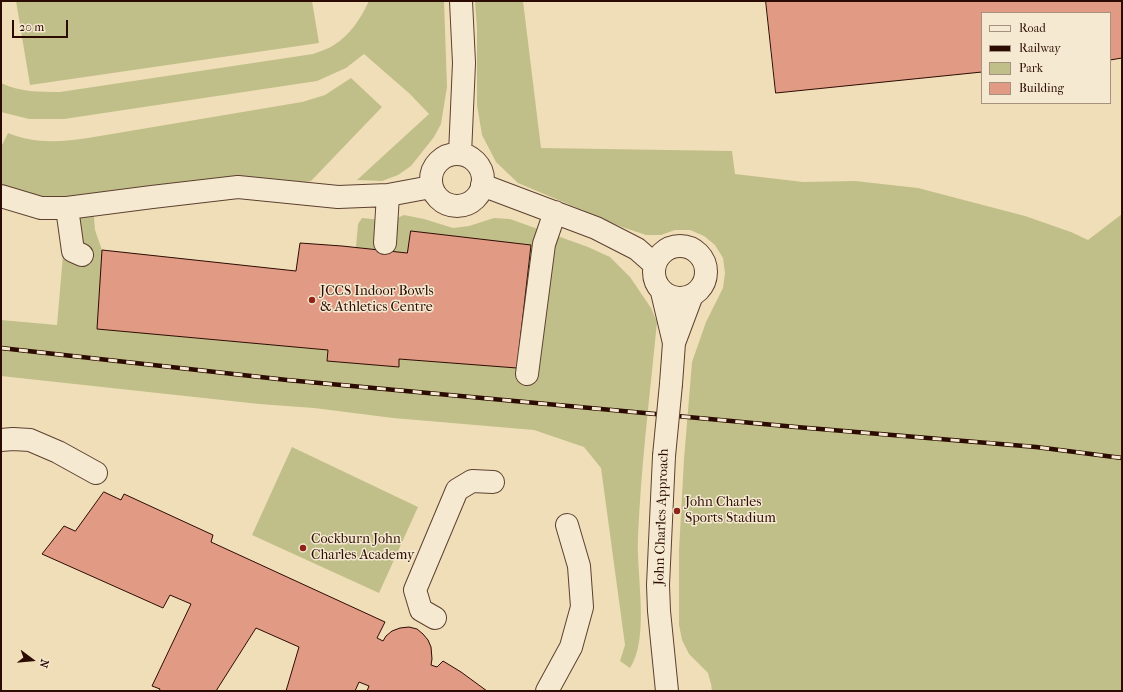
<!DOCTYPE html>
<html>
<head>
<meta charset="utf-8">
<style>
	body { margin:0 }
	#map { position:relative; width:1123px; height:692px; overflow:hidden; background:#f0deb8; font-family:"IM FELL French Canon",serif }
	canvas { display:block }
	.frame { position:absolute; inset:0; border:2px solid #2c0b02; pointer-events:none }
	.legend { position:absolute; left:981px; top:12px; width:130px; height:92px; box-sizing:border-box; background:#f5ead1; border:1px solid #a5917e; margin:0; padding:5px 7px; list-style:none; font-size:12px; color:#2c0b02 }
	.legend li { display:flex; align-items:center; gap:8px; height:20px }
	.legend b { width:20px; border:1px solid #a5917e }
	.north { position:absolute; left:12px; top:640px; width:40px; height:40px; -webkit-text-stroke:3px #f5ead1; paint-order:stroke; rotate:106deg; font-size:11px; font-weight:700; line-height:16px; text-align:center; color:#2c0b02 }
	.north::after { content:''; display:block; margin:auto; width:14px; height:18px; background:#2c0b02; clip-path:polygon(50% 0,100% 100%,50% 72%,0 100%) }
	.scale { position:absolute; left:12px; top:20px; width:56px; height:18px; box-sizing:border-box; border:2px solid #2c0b02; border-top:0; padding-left:5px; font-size:12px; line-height:14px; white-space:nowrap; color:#2c0b02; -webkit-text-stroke:3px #f5ead1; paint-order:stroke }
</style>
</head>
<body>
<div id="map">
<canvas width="1123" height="692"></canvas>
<div class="frame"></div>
<ul class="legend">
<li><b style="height:5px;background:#f5ead1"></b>Road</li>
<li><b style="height:5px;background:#2c0b02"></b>Railway</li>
<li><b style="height:11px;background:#c1bf89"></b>Park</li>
<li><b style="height:11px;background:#e19a83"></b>Building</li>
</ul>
<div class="north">N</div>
<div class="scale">20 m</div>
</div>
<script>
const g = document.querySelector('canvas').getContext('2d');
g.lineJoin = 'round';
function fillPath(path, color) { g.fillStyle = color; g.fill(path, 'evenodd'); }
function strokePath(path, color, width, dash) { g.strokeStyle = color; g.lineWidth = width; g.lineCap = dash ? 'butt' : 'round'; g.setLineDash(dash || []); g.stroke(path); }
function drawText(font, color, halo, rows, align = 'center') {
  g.font = font + ' "IM FELL French Canon",serif'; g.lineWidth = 3; g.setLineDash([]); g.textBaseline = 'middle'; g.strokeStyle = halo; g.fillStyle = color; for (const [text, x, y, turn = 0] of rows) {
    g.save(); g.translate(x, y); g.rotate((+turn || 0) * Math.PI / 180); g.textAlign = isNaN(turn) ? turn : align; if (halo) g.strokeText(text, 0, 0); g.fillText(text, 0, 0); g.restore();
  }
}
const green = new Path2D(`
	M16 1H312L319 43 30 85Z
	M369 1H444L447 87 441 124 434 137 411 166 398 175 382 181 357 180 429 114 410 94 364 54 346 68 317 81 64 119H29L1 112V83C20 92 39 92 60 92L313 54C320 51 328 49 334 45 350 35 361 18 369 1Z
	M475 1H523L541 148 732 151 735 174 803 182 855 181 918 188 1025 216 1071 232 1088 240 1122 214V691H712L711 684 708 673 689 654 682 640 679 625V550L684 459 692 362 706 322 723 288 725 273 723 258 715 245 704 236 690 230H675L661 235H646L622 227 518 183 496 162 482 135 477 105V29Z
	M351 78 382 107 311 181 305 182 254 178 103 195 53 198 20 193 1 186V147L8 133C34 144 61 142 88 138L302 102 325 95Z
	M93 205 95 230 102 250 97 329 328 350 327 361 399 367V359L517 368 531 245 411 231 407 253 387 251 397 218 404 215 424 219 453 228 469 226 494 218 510 219 588 247 610 257 630 277 651 308 657 322C650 394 641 465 638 537 636 574 650 638 630 668L620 661 625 645 601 468 584 447 534 430 393 418 314 408 259 404 1 376V320L57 325 67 208Z
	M362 218 381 220 376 250 356 247 358 224Z
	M292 447 418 507 379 593 252 535Z`);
const building = new Path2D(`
	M766 1H1122V58L1110 60V13H982V72L776 93Z
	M411 231 531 245 517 368 399 359V367L327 361 328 350 97 329 102 250 296 271 300 243 342 246 407 253Z
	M104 492 121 500 124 494 213 535 211 542 385 622 377 638 383 641 386 636 392 631 400 628 409 627 417 629 423 634 428 640 431 647 432 659 431 665 437 667 443 661 461 672 487 691H367L369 686 359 682 355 691H286L299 647 256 628 216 691H159L160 689 152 686 191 604 170 595 163 608 42 554 64 526 75 531Z`);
const minor = new Path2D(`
	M431 180a26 26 0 1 1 52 0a26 26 0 1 1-52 0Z
	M460 154 464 63 461 1
	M482 185 596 228 637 249 654 264
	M1 196 41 208H67L152 197 238 187 338 197 388 195 431 187
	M67 208 73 251 82 255
	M385 243 388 195
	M654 272a26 26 0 1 1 52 0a26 26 0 1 1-52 0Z
	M662 292 674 343
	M527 374 544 244 555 212
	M671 384 674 343 692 295
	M1 440 13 439 30 440 58 452 96 473
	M664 456 658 585 659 611 667 691
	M435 618 421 610 415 590 457 490 472 481 493 482
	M547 691 571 647 582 607 579 566 567 525`);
const rail = new Path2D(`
	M1 348 287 380 796 427 1036 447 1122 458`);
const minorBridge = new Path2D(`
	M664 456 671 384`);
const markers = [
	[312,300,4,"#8f2418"],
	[677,511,4,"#8f2418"],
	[303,548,4,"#8f2418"]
];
const poiNames = [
	["JCCS Indoor Bowls",320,292],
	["& Athletics Centre",320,308],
	["John Charles",685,503],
	["Sports Stadium",685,519],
	["Cockburn John",311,540],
	["Charles Academy",311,556]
];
const streetNames = [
	["John Charles Approach",662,517,-88]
];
fillPath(green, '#c1bf89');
fillPath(building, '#e19a83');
strokePath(building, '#2c0b02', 1);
strokePath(minor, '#5d4030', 24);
strokePath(minor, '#f5ead1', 22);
strokePath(rail, '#2c0b02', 4.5);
strokePath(rail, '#f5ead1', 3, [9]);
strokePath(minorBridge, '#5d4030', 24, []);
strokePath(minorBridge, '#f5ead1', 22);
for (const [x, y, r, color] of markers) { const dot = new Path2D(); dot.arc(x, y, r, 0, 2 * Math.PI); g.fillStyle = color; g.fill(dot); strokePath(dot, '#f5ead1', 1.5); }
drawText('14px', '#2c0b02', '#f5ead1', poiNames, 'left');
drawText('14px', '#2c0b02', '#f5ead1', streetNames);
</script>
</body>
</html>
